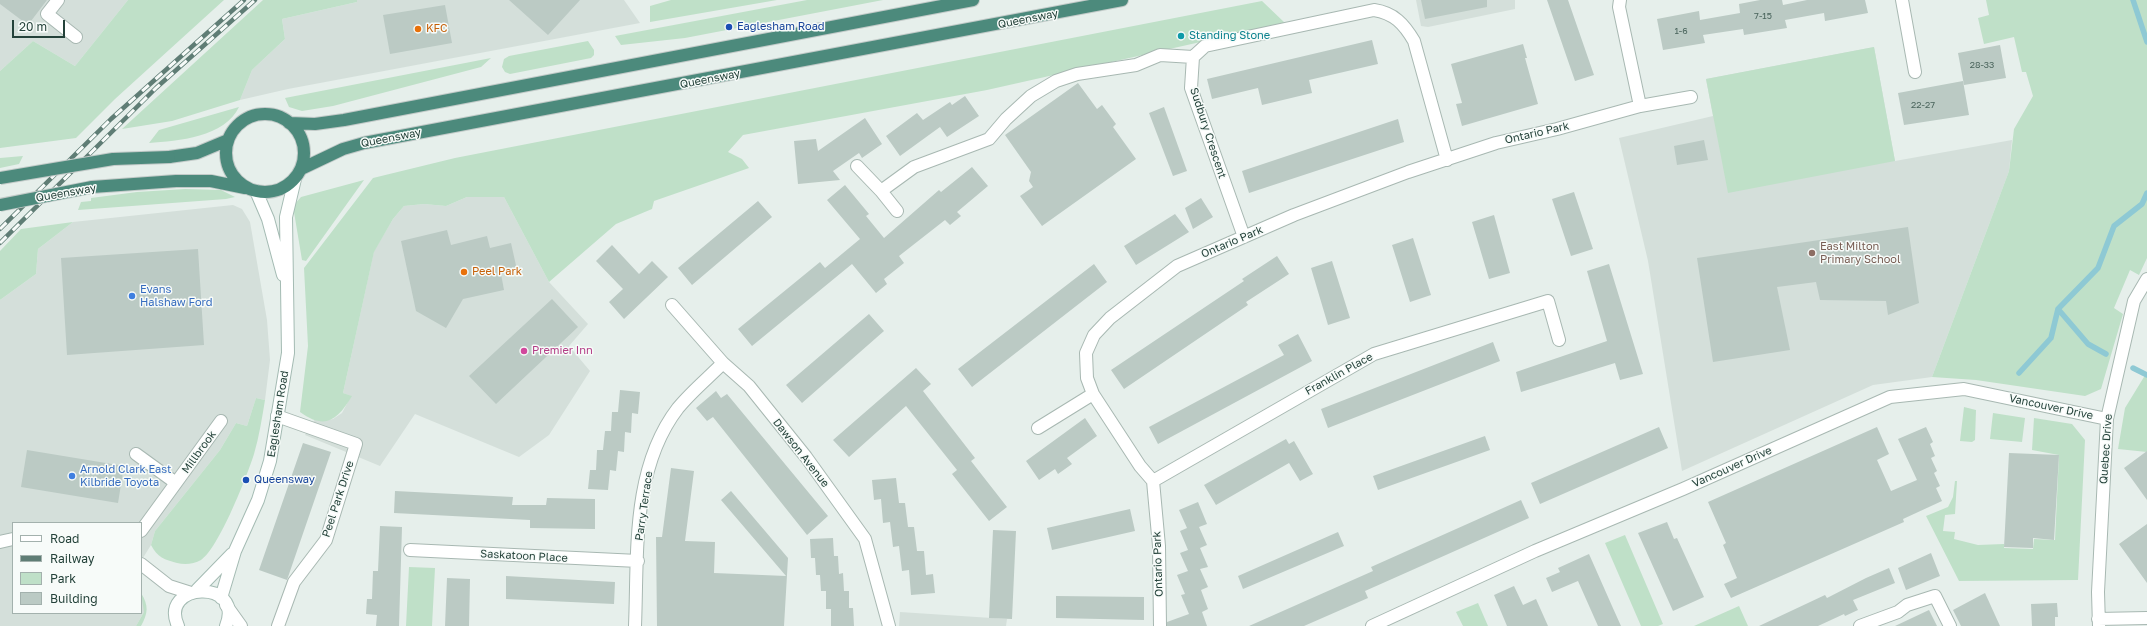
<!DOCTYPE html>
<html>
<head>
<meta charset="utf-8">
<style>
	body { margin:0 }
	#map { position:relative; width:2147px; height:626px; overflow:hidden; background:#e6efeb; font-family:"Golos Text",sans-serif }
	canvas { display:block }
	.legend { position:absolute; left:12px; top:522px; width:130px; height:92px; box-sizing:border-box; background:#f7fbf9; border:1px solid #a3b1ad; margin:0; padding:5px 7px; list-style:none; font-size:12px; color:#24423a }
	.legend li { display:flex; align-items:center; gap:8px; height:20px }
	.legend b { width:20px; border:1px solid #a3b1ad }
	.scale { position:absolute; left:12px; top:20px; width:53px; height:18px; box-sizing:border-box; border:2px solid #24423a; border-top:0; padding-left:5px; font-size:12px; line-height:14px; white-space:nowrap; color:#24423a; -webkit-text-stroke:3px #f7fbf9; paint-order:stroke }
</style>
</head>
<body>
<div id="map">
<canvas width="2147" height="626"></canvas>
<ul class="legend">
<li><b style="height:5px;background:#fff"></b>Road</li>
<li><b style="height:5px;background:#5f7d75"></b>Railway</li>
<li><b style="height:11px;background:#bfe0c8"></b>Park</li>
<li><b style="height:11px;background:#bbcac4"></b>Building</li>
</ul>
<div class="scale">20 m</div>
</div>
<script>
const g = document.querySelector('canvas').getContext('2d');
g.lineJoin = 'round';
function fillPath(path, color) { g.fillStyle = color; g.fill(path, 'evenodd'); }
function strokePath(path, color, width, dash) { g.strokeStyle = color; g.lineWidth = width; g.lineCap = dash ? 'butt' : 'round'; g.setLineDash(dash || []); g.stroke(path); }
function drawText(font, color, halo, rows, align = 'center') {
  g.font = font + ' "Golos Text",sans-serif'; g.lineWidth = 3; g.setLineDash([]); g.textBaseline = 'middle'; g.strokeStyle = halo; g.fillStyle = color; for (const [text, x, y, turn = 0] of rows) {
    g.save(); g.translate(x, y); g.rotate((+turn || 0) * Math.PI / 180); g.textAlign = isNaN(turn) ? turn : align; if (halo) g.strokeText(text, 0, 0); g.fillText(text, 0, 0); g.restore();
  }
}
const built = new Path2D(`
	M0 0H128L75 66 33 41 0 71Z
	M357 0H624L640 23 288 89 240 100 252 70 285 39 282 19 357 2Z
	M1416 0H1515V9L1428 27 1421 26Z
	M1874 47 1895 161 2012 140 2009 171 1932 377 1873 385 1682 471 1648 261 1619 138 1713 116 1706 79Z
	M467 197H504L549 282 588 324 569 346 590 371 549 435 519 457 415 414 380 466 305 435 315 419 323 421 333 419 342 413 351 396 343 393 374 251 393 219 404 206 424 204 446 206Z
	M233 205 242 209 250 222 267 320 270 360 265 400 256 398 247 426 236 423 220 450 155 531 151 545 141 561V523H13V613H141V596L144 603V612L136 626H0V300L36 274 38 249 73 222Z
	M900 612 1007 619 1006 626H899Z`);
const green = new Path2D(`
	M128 0H224L115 99 76 138 0 148V71L33 41 75 66Z
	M263 0H357V2L282 19 285 39 252 70 240 100 172 121 122 129Z
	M671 0H777L650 22V6Z
	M807 0H883L685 38 621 45 615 36Z
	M1986 0H2147V258L2139 275 2130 270 2114 308 2123 314 2101 389 2085 396 1976 380 1932 377 2009 171 2014 129 2033 96 2026 72H2022L2014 37 1984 44 1978 18 1989 15Z
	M1262 1 1285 23 987 90 743 135 728 152 742 159 749 168 654 201 652 209 616 224 549 282 504 197H467L446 206 424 204 404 206 393 219 374 252 343 393 352 396C338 419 326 431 300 412L308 346 304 268 373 178 455 158Z
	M588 41 594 50V55L591 58 510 74 505 72 502 67 504 59 509 56Z
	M1874 47 1895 161 1728 193 1706 79Z
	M491 58 481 67 333 106 302 111 289 107 285 98Z
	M239 107C225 137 178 141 149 143L159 130Z
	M23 156 19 164 0 168V158Z
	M364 180 306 261 302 260 293 206 301 197Z
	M185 189 221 190 235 197 226 199 78 210 81 202 91 201V198L137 192Z
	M73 222 38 249 36 274 0 300V251L21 229Z
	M2147 372V452L2118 449 2125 408Z
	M256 398 265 400C262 418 259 437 254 454 247 476 219 548 201 560 194 564 185 565 177 563 165 560 157 557 151 545L155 531 220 450 236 423 247 426Z
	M1964 407 1976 410 1975 440 1972 442 1960 441Z
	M1993 413 2025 418 2022 442 1990 439Z
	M2034 418 2072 424 2085 440 2078 580 1959 581 1926 516 1948 507 1953 497 1955 481H1957L1955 514 1945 515 1943 531 1955 532 1954 539 1978 545 2004 544V548L2033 549 2034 539 2055 540 2059 455 2032 450Z
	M1625 535 1663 624 1658 626H1641L1605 543Z
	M409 567 435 568 432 626H406Z
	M141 593C149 606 148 613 141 626H136L144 612Z
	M1478 603 1488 626H1463L1456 612Z
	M1739 606 1748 626H1694Z`);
const stream = new Path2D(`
	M2133 0 2147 42
	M2058 309 2088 344 2106 354
	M2133 368 2147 375
	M2019 373 2051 338 2058 309 2098 268 2114 226 2142 204 2147 193`);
const building = new Path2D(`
	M0 0H47L28 25 0 4Z
	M509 0H580L548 35Z
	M1421 0H1487V7L1425 19Z
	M1547 0H1568L1594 75 1575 81Z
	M1760 0H1782L1783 5 1807 0H1865L1868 13 1825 21 1824 13 1785 20 1787 28 1744 35 1743 29 1703 35 1705 43 1663 50 1657 19 1699 11 1700 20 1740 13 1739 4Z
	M445 5 452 43 390 54 383 15Z
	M1372 40 1378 64 1309 80 1312 93 1262 105 1258 88 1212 99 1207 79Z
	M1523 44 1527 58H1525L1538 104 1462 126 1456 104 1462 103 1451 64Z
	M2000 45 2006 78 1964 85 1958 53Z
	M1963 81 1969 115 1904 125 1898 93Z
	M1078 83 1097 109 1102 105 1116 124 1113 127 1136 159 1042 226 1020 196 1033 187 1029 181 1031 172 1005 135Z
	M965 96 979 116 947 137 940 127 900 156 886 136 917 113 923 120 950 102 952 105Z
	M1164 107 1187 171 1173 176 1149 113Z
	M865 118 882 144 862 158 859 153 833 171 840 180 798 184 794 141 816 139 818 151Z
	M1398 119 1404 142 1249 193 1242 171Z
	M1704 140 1708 160 1677 165 1674 146Z
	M972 167 988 186 957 212 961 216 950 225 945 220 899 256 904 263 884 279 887 284 876 293 852 264 752 346 738 329 820 262 825 268 860 239 827 200 845 185 869 214 866 216 884 238 939 190 941 192Z
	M1574 192 1593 249 1571 256 1552 199Z
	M1201 198 1213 217 1193 229 1185 208Z
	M758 201 772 217 692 285 678 268Z
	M1175 214 1189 232 1136 265 1124 246Z
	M1494 215 1510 273 1489 279 1472 222Z
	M1908 227 1919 303 1888 315 1886 301 1820 300 1816 282 1777 287 1790 350 1713 362 1697 258Z
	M447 230 451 245 487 236 490 248 511 243 517 270 501 274 504 290 463 299 446 328 416 311 401 241Z
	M1413 238 1431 295 1410 302 1392 245Z
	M612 245 639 274 652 261 668 277 624 319 609 302 623 289 596 261Z
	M198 249 204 345 67 355 61 258Z
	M1277 256 1289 274 1246 302 1248 305 1124 389 1111 370 1244 281 1242 279Z
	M1332 261 1350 318 1328 325 1311 268Z
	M1094 264 1107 282 972 387 958 369Z
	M1609 264 1643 374 1620 380 1615 363 1521 392 1516 372 1607 341 1587 271Z
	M552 299 578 327 496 404 469 376Z
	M869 314 884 331 802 403 786 385Z
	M1298 334 1312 361 1158 444 1149 427 1284 355 1278 345Z
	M1493 342 1500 361 1328 428 1321 409Z
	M916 368 931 384 923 391 975 458 971 461 1007 507 989 521 952 474 957 470 906 406 849 457 833 440Z
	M620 390 640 392 638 414 632 413 631 433 625 432 624 452 618 451 616 471 610 470 608 490 588 489 590 470H596L597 450H603L605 431H611L612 412H618Z
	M716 391 721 398 727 394 828 516 807 535 713 417 707 421 696 408Z
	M1085 418 1097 436 1067 458 1072 464 1058 474 1055 469 1039 480 1026 461Z
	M1659 427 1668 448 1540 504 1531 483Z
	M1877 427 1889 454 1877 460 1891 491 1917 480 1898 439 1926 427 1933 442 1930 444 1935 456 1931 458 1937 471 1934 473 1940 486 1936 488 1942 501 1903 519 1904 522 1731 598 1724 584 1737 578 1723 545 1726 543 1708 502Z
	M1485 436 1490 450 1378 490 1373 476Z
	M1286 439 1289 444 1294 441 1313 474 1300 481 1289 463 1216 505 1204 485Z
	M303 443 331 452 287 580 259 570Z
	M27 450 124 466 118 503 21 487Z
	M2147 451V500L2124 468Z
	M2009 453 2059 455 2054 540 2033 538V548L2004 547Z
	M671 468 694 471 685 541 715 542 714 573 786 576 721 500 731 491 788 558 784 626H657L656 537H662Z
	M896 478 899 503H905L908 527H914L917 551H924L926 575 933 574 935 593 911 595 909 570 902 571 899 546 893 547 890 522 883 523 881 499 874 500 872 480Z
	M395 491 513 497 512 505H546L547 498 595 499V529L530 528V520L394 513Z
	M1521 500 1529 518 1365 591 1368 598 1304 626H1249L1373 571 1371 567Z
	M1198 502 1207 524 1199 527 1207 545 1200 548 1208 567 1200 569 1208 587 1201 590 1208 609 1202 612 1207 626H1167V622L1189 614 1181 595 1185 594 1177 575 1188 571 1180 553 1188 550 1180 531 1187 528 1179 510Z
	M1130 509 1135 531 1052 550 1047 528Z
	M1667 522 1674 539 1677 538 1704 597 1673 611 1638 533Z
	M2147 524V583L2119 544Z
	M380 526 402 527 399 626H376L377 615 366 614 367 599H372L373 571H378Z
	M993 530 1016 531 1012 619 989 618Z
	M1338 532 1344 546 1243 589 1238 576Z
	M833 538 834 556H838L839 574 843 573 844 591H849V608H853L854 626H831V609H826V591H821L820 575H816L815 558H811L810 539Z
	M1931 553 1940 576 1906 590 1898 568Z
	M1589 554 1612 606 1621 626H1598L1578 581 1552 592 1546 578 1560 572 1558 568Z
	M1889 568 1895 583 1853 600 1858 610 1845 616 1844 614 1818 626H1759L1825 595 1827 598 1866 578Z
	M506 576 615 582 614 604 506 599Z
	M447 578 470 579 469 626H445Z
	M1514 586 1523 605 1536 599 1548 626H1507L1494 595Z
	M1985 593 2000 626H1961L1953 610Z
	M1056 596 1144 597V620L1056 618Z
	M2057 603 2058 617H2055V626H2032L2031 604Z
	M1929 610 1937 626H1895Z`);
const minor = new Path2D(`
	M58 0 47 14 76 37
	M1620 0 1619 7 1640 106
	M1902 0 1915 72
	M857 166 881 191 897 211
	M881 191 914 167 989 139 1006 119 1031 96 1056 81 1077 74 1136 65 1160 55 1193 57
	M1244 237 1191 88 1193 57 1205 46 1374 10C1394 13 1404 24 1414 41L1447 160
	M672 305 723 363 749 386 806 457 865 539 889 626
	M277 416 356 444 326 540 294 582 278 626
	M1038 428 1093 394
	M136 454 176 483
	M1153 481 1374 354 1548 301 1559 340
	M141 531 221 421
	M0 542 13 539
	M410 550 638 561
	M141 564 169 586 191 593
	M2098 619 2147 618
	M635 626C638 554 631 469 678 408 691 392 708 378 723 363
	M1160 626 1159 546 1153 481 1140 466 1093 394 1087 378 1086 353 1094 335 1110 318 1177 266 1294 215 1408 172 1496 143 1557 129 1640 106 1691 97
	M1372 626 1535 551 1683 489 1890 397 1964 389 2107 419
	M1860 626 1898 612 1907 605 1935 596 1950 626
	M2099 626 2098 592 2107 419 2134 301 2147 279`);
const tertiary = new Path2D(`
	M226 605 241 626`);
const secondary = new Path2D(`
	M256 191 268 219 283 275
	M197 590 232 554
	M221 598 235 551 258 500 270 461 288 353 286 217 295 179
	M178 626C158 582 245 578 226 626`);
const trunk = new Path2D(`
	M226 153a39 39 0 1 1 78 0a39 39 0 1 1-78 0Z
	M289 123 315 124 344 120 973 0
	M169 157 197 153 228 140
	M301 169 343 149 364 143 1122 0
	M92 187 176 181H211L245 188`);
const rail = new Path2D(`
	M0 229 111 119 244 0
	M0 243 156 88 255 0`);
const trunkBridge = new Path2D(`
	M0 178 113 159 169 157
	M0 205 92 187`);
const markers = [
	[729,27,4,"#1a4fb4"],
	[418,29,4,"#e8710a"],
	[1181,36,4,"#0f9aa8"],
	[1812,253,4,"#8d6e63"],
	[464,272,4,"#e8710a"],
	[132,296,4,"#3f7fe0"],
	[524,351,4,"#d1479c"],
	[72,476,4,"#3f7fe0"],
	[246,480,4,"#1a4fb4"]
];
const numberNames = [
	["7-15",1763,16],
	["1-6",1681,31],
	["28-33",1982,65],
	["22-27",1923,105]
];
const streetNames = [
	["Queensway",1028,19,-11],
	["Queensway",710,79,-11],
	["Sudbury Crescent",1208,133,72],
	["Ontario Park",1537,133,-13],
	["Queensway",391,138,-11],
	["Queensway",66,193,-10],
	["Ontario Park",1232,242,-23],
	["Franklin Place",1339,374,-29],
	["Vancouver Drive",2051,407,12],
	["Eaglesham Road",278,414,-81],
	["Quebec Drive",2106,449,-86],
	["Millbrook",199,452,-54],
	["Dawson Avenue",801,453,52],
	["Vancouver Drive",1732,467,-24],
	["Peel Park Drive",338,499,-72],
	["Parry Terrace",644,506,-82],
	["Saskatoon Place",524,556,3],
	["Ontario Park",1158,564,-92]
];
const transitNames = [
	["Eaglesham Road",737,27],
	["Queensway",254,480]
];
const foodNames = [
	["KFC",426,29],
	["Peel Park",472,272]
];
const cultureNames = [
	["Standing Stone",1189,36]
];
const educationNames = [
	["East Milton",1820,247],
	["Primary School",1820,260]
];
const shopNames = [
	["Evans",140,290],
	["Halshaw Ford",140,303],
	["Arnold Clark East",80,470],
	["Kilbride Toyota",80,483]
];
const hotelNames = [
	["Premier Inn",532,351]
];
fillPath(built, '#d4dfda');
fillPath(green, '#bfe0c8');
strokePath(stream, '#8ec9d4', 5.5);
fillPath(building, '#bbcac4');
strokePath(minor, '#a8b8b2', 14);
strokePath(tertiary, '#a8b8b2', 14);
strokePath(secondary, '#a4bbb3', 14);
strokePath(trunk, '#c2cac8', 14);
strokePath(minor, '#fff', 12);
strokePath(tertiary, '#fff', 12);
strokePath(secondary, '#fff', 12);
strokePath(trunk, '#4c8a7c', 12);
strokePath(rail, '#5f7d75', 4.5);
strokePath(rail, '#f7fbf9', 3, [9]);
strokePath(trunkBridge, '#c2cac8', 14, []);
strokePath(trunkBridge, '#4c8a7c', 12);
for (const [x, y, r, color] of markers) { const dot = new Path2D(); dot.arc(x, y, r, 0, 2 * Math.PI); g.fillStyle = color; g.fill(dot); strokePath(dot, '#f7fbf9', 1.5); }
drawText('9px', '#4a645c', null, numberNames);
drawText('11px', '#24423a', '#f7fbf9', streetNames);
drawText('11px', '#164399', '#f7fbf9', transitNames, 'left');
drawText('11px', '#c56008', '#f7fbf9', foodNames, 'left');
drawText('11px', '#0d838f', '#f7fbf9', cultureNames, 'left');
drawText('11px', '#785e54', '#f7fbf9', educationNames, 'left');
drawText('11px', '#366cbe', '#f7fbf9', shopNames, 'left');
drawText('11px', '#b23c85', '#f7fbf9', hotelNames, 'left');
</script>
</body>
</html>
